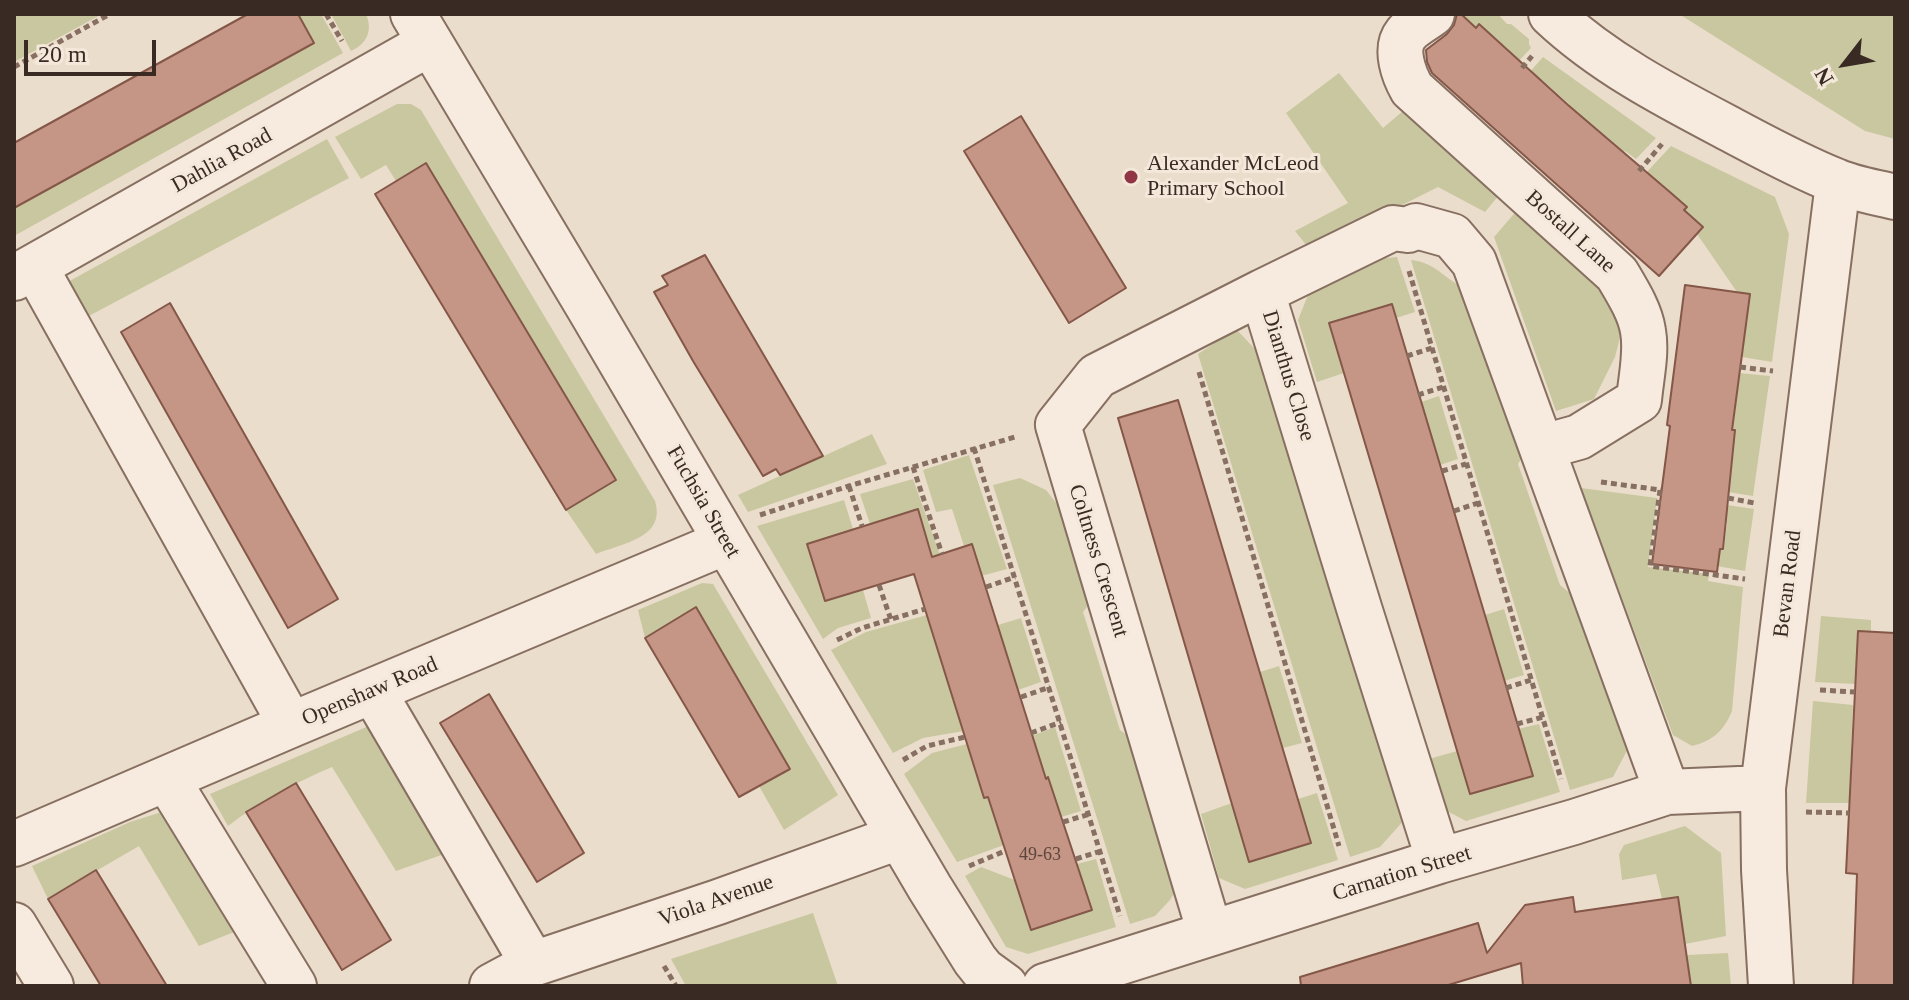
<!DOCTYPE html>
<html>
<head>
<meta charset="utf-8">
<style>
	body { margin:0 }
	#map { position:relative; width:1909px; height:1000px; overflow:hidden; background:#ebddcb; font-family:"Times New Roman",serif }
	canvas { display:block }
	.frame { position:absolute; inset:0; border:16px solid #392a23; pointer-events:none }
	.north { position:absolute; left:1805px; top:24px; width:80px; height:80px; -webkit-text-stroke:6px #f3e8da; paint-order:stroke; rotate:239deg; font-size:22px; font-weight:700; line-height:32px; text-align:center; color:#392a23 }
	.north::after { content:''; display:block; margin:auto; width:28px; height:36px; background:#392a23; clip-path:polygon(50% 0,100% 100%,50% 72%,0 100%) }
	.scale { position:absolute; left:24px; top:40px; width:132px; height:36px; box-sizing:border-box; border:4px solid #392a23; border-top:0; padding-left:10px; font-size:24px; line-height:28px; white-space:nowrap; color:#392a23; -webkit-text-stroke:6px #f3e8da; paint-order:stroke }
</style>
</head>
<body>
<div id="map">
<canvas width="1909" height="1000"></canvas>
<div class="frame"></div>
<div class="north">N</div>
<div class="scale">20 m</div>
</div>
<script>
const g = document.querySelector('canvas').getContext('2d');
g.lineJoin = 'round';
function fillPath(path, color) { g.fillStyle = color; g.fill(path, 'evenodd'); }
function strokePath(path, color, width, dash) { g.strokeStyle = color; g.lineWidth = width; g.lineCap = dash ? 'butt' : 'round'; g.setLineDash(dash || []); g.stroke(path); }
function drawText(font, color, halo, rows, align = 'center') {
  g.font = font + ' "Times New Roman",serif'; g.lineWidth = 6; g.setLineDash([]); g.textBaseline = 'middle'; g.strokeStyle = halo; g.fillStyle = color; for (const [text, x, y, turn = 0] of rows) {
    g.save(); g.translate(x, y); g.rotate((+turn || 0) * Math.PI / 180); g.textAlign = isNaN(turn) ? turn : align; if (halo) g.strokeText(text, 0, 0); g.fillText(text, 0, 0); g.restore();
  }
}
const green = new Path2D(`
	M14 14H102L14 62Z
	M298 14H321L343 53 14 236V208L313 42Z
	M331 14H366C373 30 367 44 351 51Z
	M1461 14H1498L1507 24H1511L1529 39V44L1531 48 1517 63 1507 48 1480 25 1476 28Z
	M1679 14H1895V139L1865 131Z
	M1543 57 1656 138 1636 159 1625 151 1624 152 1598 130 1594 132 1566 108 1569 104 1542 80 1539 83 1528 74Z
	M1339 73 1383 128 1410 105 1504 189 1485 212 1438 187 1311 251 1295 231 1348 203 1286 113Z
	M397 104H411L421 110 655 501C666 538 623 543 596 554L566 510 615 480 425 164 396 181 386 165 361 179 335 137Z
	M327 139 349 178 85 318 66 283Z
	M1671 146 1775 197 1789 234 1772 362 1742 357 1750 294 1737 292 1697 234 1703 227 1684 210 1686 207 1662 184 1658 187 1644 175Z
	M1519 208 1612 289 1625 318 1615 357 1594 399 1556 411 1494 237Z
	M1397 257 1415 312 1396 318 1329 323 1344 373 1317 382 1298 320 1308 295 1386 258Z
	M1411 260C1439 263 1445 282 1470 290L1524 454 1518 464 1560 585 1583 604 1631 743 1613 777 1570 790Z
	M1236 329 1272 367 1406 818 1380 847 1350 857 1198 354Z
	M1739 373 1770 376 1753 496 1728 492 1735 431 1732 430Z
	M1439 396 1458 459 1440 465 1421 402Z
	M872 434 887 464 748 512 738 495Z
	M969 455 1007 569 981 576 972 544 964 546 952 509 936 512 923 470Z
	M1020 478 1046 490 1071 522 1094 598 1083 612 1120 730 1139 744 1181 882 1170 900 1155 916 1130 924 993 485Z
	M913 479 940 555 933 557 918 509 870 524 860 494Z
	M1581 488 1657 498 1648 567 1709 574 1708 581 1743 587 1732 711C1724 731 1712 741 1692 746L1673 735Z
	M844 500 853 529 807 544 825 601 863 590 871 618 838 628 823 639 757 526Z
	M1727 505 1754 509 1745 571 1717 566 1720 549H1724L1727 523 1724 521Z
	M702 583 713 584 838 795 784 830 759 786 790 769 696 608 645 638 638 610Z
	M1504 609 1524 675 1504 681 1485 615Z
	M927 615 964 731 923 738 893 753 831 650 866 632Z
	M1821 616 1871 620V632H1858L1855 684 1815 682Z
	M1021 618 1041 682 1018 690 998 625Z
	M1279 666 1302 743 1283 748 1260 672Z
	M1813 701 1853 705 1849 803H1806Z
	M1539 724 1560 792 1466 821 1443 809 1429 759 1457 751 1471 794 1532 776 1518 729Z
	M371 725 447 853 396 871 332 767C295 783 260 801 228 826L210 794Z
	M1055 727 1081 811 1061 817 1049 778 1046 779 1032 736Z
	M967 744 984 797H988L1004 845 957 862 904 774 932 753Z
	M1317 793 1338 860 1245 889 1219 878 1201 814 1232 803 1250 862 1311 843 1298 799Z
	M168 810 239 930 199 946 139 846 48 899 32 866 130 822Z
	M1685 826 1721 853 1726 936 1685 944 1678 898 1662 899 1656 874 1622 880 1619 854 1624 845Z
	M1096 859 1116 927 1028 954 1006 947 965 876 981 867 1015 880 1031 929 1092 910 1077 864Z
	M813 913 838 986H686L671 959Z
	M1728 953 1731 986H1691L1687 955Z`);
const building = new Path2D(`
	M248 14H298L314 43 14 208V143Z
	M1457 14H1461L1476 28 1479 24 1568 105 1671 193 1687 207 1684 210 1703 227 1659 276 1432 73 1427 62 1426 50 1447 34 1454 25Z
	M1021 116 1126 288 1069 323 964 151Z
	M426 163 616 480 566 510 375 194Z
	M705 255 823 456 780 475 776 469 763 476 693 361 654 292 668 285 662 276Z
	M1685 285 1750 294 1732 430H1735L1723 549H1720L1717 572 1652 564 1670 426 1667 425Z
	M170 303 338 599 288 628 121 332Z
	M1392 304 1533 776 1470 794 1329 323Z
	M1178 400 1311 843 1249 862 1118 418Z
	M918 509 932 557 972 544 1046 779 1048 777 1092 910 1031 930 988 797 984 798 914 574 825 601 807 544Z
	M696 607 790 769 739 797 645 638Z
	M1858 631 1895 633V986H1853L1857 874 1846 873Z
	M489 694 584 853 537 882 440 723Z
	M296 783 391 940 342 970 246 812Z
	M96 870 167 986H101L48 899Z
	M1573 897 1575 912 1678 897 1691 986H1523L1521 963 1445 986H1301L1300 977 1478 923 1487 953 1525 905Z`);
const path = new Path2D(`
	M326 14 342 41
	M14 67 110 14
	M1522 68 1532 56
	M1639 171 1662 144
	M1409 271 1561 779
	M1407 356 1432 348
	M1740 367 1773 371
	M1199 372 1339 846
	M1418 395 1443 387
	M974 448 1120 916
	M913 467 942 554
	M1442 471 1466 464
	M1601 482 1661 490
	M849 486 862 526
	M1660 490 1650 566 1745 579
	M1728 498 1754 503
	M1454 511 1478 503
	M760 515 849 486 1015 437
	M879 585 891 620
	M986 587 1015 577
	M837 640 862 628 925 609
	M1506 688 1531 680
	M1820 690 1855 692
	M1021 697 1050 687
	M1517 724 1543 717
	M1031 733 1061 722
	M903 760 927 746 965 737
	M1806 812 1849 813
	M1063 822 1090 814
	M1076 859 1101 851
	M969 866 1005 851
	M664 966 676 986`);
const street = new Path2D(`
	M413 14 589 308 930 888 975 960 983 970 1005 986
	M1432 14C1424 20 1412 26 1406 34 1394 49 1404 75 1412 89L1617 274C1627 291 1640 311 1643 331 1647 353 1641 377 1639 400L1579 437 1543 447
	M1551 14C1602 62 1665 95 1726 127 1762 146 1798 166 1836 181 1854 189 1876 192 1895 197
	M35 267 291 725
	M14 278 430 43
	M373 691 533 964
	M167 779 294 986
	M14 844 291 725 726 542
	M1439 861 1360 611 1262 292 1393 228 1408 230 1416 226 1452 236 1474 262 1667 792
	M14 925 51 986
	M1210 933 1058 425 1097 376 1262 292
	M492 986 533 964 718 902 899 837
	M1045 986 1439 861 1574 822 1667 792 1763 788
	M1771 986 1764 870 1763 788 1838 183`);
const markers = [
	[1131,177,8,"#903645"]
];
const numberNames = [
	["49-63",1040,855]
];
const streetNames = [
	["Dahlia Road",222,161,-29],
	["Bostall Lane",1570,232,42],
	["Dianthus Close",1288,376,73],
	["Fuchsia Street",703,502,60],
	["Coltness Crescent",1098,561,73],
	["Bevan Road",1788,584,-83],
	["Openshaw Road",370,692,-23],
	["Carnation Street",1402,874,-17],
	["Viola Avenue",716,901,-19]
];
const poiNames = [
	["Alexander McLeod",1147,164],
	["Primary School",1147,189]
];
fillPath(green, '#c9c7a0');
fillPath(building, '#c59685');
strokePath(building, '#845749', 2);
strokePath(street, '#876f61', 48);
strokePath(path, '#876f61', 5, [6, 4]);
strokePath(street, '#f6ebde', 44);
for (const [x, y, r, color] of markers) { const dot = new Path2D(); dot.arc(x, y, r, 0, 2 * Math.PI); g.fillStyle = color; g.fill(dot); strokePath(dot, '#f3e8da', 3); }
drawText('18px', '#5c453c', null, numberNames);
drawText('22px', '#392a23', '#f3e8da', streetNames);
drawText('22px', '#392a23', '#f3e8da', poiNames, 'left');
</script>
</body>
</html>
